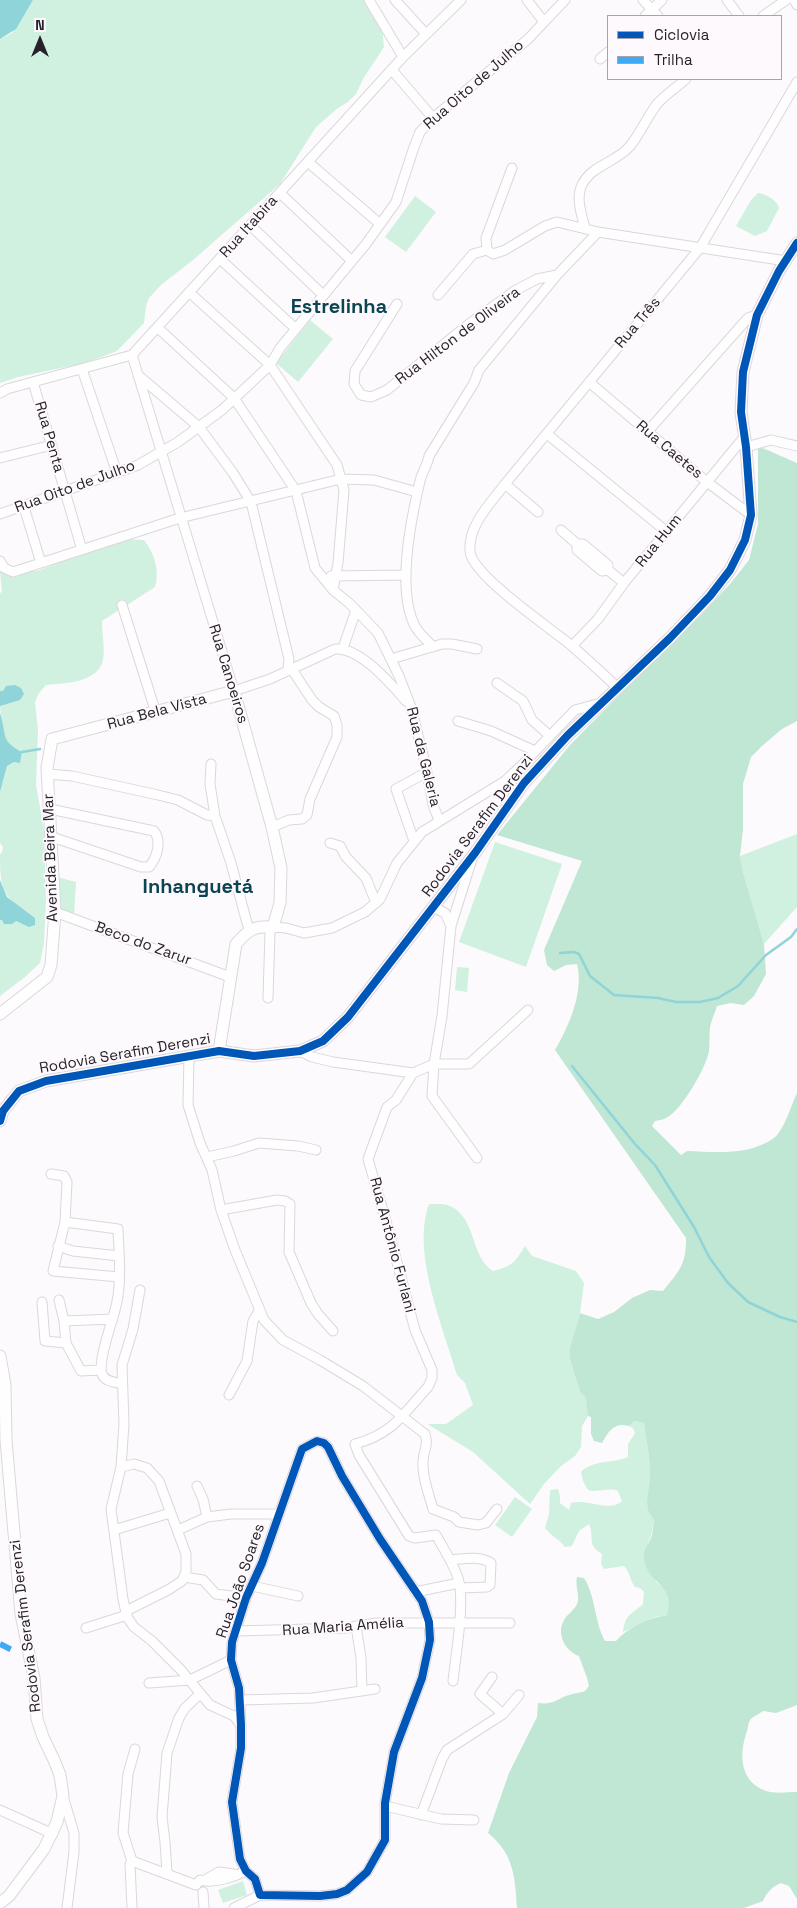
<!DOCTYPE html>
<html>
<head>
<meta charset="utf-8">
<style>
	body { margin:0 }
	#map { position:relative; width:797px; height:1908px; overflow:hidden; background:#fcfafc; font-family:"Space Grotesk",sans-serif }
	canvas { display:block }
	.legend { position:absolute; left:607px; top:15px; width:175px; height:65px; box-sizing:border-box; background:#fdf9fd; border:1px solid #a8a3a9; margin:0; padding:6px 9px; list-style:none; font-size:15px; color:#28212a }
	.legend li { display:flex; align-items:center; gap:10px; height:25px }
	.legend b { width:25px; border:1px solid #a8a3a9 }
	.north { position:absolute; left:15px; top:15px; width:50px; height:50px; -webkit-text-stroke:4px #fdf9fd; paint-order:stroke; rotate:0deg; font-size:14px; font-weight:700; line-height:20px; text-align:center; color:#28212a }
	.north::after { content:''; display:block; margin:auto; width:18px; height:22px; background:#28212a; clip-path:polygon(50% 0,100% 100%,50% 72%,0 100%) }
</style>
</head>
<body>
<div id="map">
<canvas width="797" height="1908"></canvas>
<ul class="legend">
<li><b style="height:6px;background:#0057b8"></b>Ciclovia</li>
<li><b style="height:6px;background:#3fa9f5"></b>Trilha</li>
</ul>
<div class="north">N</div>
</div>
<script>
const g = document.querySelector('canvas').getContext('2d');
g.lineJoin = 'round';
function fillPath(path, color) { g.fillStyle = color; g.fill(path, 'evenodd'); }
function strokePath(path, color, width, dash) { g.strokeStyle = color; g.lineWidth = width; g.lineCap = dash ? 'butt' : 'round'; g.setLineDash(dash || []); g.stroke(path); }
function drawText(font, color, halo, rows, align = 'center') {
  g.font = font + ' "Space Grotesk",sans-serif'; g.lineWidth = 4; g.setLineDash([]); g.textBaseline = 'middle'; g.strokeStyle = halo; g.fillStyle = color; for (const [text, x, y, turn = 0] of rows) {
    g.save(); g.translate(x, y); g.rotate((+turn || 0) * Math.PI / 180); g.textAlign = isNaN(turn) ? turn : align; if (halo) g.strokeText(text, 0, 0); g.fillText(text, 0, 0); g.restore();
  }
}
const green = new Path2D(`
	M33 0H366L382 27 384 47 363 79 356 94 348 102 338 108 316 127 280 184 193 260 161 285 149 298 146 306 144 323 117 351 85 363 18 377 0 383V39L12 33Z
	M758 193C766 194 777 200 779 208L767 231 755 236 736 226 751 200Z
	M415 196 436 212 406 252 385 237Z
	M310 320 333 339 298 382 276 363Z
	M121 539 144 540C154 553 160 570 155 587L102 621C102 634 105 648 103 660 98 683 65 683 46 685L39 693 35 702 38 731 36 785 44 830 46 901 44 943 40 963 25 977 0 996V920L16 921 22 924 35 918C3 897 0 892 0 854L2 853 3 847 0 843V792L7 766 14 762H20L22 752C17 749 8 747 5 741 3 736 0 710 0 704L20 700 3 691H0V593L2 592 0 572 37 571Z
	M797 834V907L764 944 743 872 740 856Z
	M495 842 562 864 526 967 459 942Z
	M57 877 76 882 74 915 59 910Z
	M457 967 469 968 467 992 455 990Z
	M429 1204C436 1204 446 1203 452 1207 477 1221 470 1256 493 1271 513 1266 515 1262 525 1246L532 1256 576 1271 584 1283 580 1313 570 1347V1359L580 1392 586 1398 588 1403V1416L582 1426 581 1447 575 1456 561 1466 544 1484 530 1504 473 1452 429 1425 428 1424H446L473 1405 465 1383 457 1375C443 1327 411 1252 429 1204Z
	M635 1421 644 1423 649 1457 650 1477 647 1500 654 1520 651 1536 648 1543 656 1582 667 1590 669 1604 667 1615 655 1617 623 1632C625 1614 631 1615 643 1604L644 1592 640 1588 635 1587C630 1581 630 1572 624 1566L604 1569 601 1564 602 1554C586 1545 595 1537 589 1524L579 1531 572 1546 565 1547C559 1539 551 1536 545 1528L549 1514 550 1490 558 1489 560 1496V1503L569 1510 571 1503C588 1498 609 1513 622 1501L618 1491C609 1487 598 1493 588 1490L583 1481 581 1472C593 1459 613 1464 628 1457V1444L635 1433 633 1428 629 1426Z
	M515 1497 532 1509 512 1537 495 1525Z
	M243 1881 247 1895 223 1903 218 1890Z`);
const forest = new Path2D(`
	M758 446 797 463V721L782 729 762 746 751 757 743 784V829L740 856 743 872 764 944 766 974 754 996 744 1005 731 1003 717 1006C715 1013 711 1021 710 1028 709 1036 710 1044 709 1051 706 1068 681 1111 666 1118 663 1120 658 1120 655 1121L652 1126 681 1155 687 1151C715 1152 749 1156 774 1138 785 1129 791 1105 797 1093V1705L776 1713 763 1711C759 1714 752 1717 750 1720 748 1723 748 1728 747 1731 739 1754 739 1781 766 1791 775 1794 787 1792 797 1792V1899L789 1886 781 1883C772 1887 767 1892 763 1901L744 1908H517C515 1877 514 1854 488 1833L509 1773 537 1717 538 1703C554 1705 556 1699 569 1695 575 1693 580 1693 585 1691L589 1686 587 1678 579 1656C565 1651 556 1634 564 1620 568 1613 576 1610 578 1601 579 1592 575 1586 577 1577L584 1578C596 1597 594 1621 605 1641H616C628 1627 649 1618 667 1615 676 1581 647 1587 644 1557 643 1550 650 1542 652 1535 653 1530 653 1525 654 1520L648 1510 647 1500 650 1477 649 1457 644 1423 635 1421 629 1426C614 1422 609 1431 602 1443L594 1441 591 1434V1417L588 1416 586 1398 580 1392 570 1359V1347L580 1313 598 1319 614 1312 632 1298 650 1290 663 1291C680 1270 686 1265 686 1238L555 1050C569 1026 584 992 577 964L566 965 554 971 547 965 544 950 582 861 497 835 570 745 652 662 700 616 730 584 749 560 758 524Z`);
const water = new Path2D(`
	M0 0H33L16 29 0 39Z
	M15 685 21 688 24 694 20 700 0 706V691H3L6 686Z
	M0 713C7 735 0 741 22 752L20 763 14 762 7 766 0 792Z
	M0 880 7 897 35 918V925L29 927 16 921 12 924H4L2 920H0Z`);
const stream = new Path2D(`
	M22 752 40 749
	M560 953 574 952 579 954 590 976 614 995 658 998 676 1002H700L718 998 738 986 766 955 791 937 797 929
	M572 1066 635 1144 655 1165 694 1227 709 1257 728 1283 748 1302 780 1317 797 1322`);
const street = new Path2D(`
	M369 0 403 57
	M395 0 426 34
	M527 0 544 22
	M643 0 658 16
	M727 0 739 16
	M794 0 797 5
	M645 16 662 0
	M763 16 786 0
	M600 59 608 52
	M392 70 433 118
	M308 162 380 224
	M280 193 352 261
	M250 225 323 295
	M585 228C582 216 576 199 581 187 590 165 616 163 630 146 640 134 647 117 657 104 665 95 677 87 686 79
	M487 250 493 254 505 250 545 226 557 222 598 232 786 261
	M487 250 486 238 512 168
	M220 259 296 329
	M190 293 270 365 337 465 344 490 338 563 333 590
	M438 295 473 254 487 250
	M397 304 355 371 354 384 361 395 371 397 387 390 469 324 516 290 537 279 557 275
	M158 328 234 398 296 491 315 568 333 590 349 603 378 633 399 676 411 707 426 767 433 805 439 820
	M132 355 234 691 270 679 335 649C360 647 391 684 406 701
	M82 369 117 473
	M139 376 199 427 233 473 251 502 289 659 288 669
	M33 382 82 550
	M589 382 707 482 751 515
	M0 393 7 389 132 355 403 57 461 0
	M647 432 748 318 757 315
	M547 434 667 532
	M746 447 771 440 797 446
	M0 458 52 445
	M505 484 538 512
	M24 507 41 563
	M0 514 138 465 178 442 222 410 270 365 280 348 366 244 396 202 414 147 420 132 433 118 528 39 565 0
	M561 530 577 544H583L608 565V570L624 583
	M577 544V550L602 571 608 570
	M0 561 4 568 13 572 180 518 341 479 374 480 417 492
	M331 576 406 575
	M122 605 156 713
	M572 646 598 619 624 583 745 436
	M433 647C427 640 419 634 415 626 396 590 411 519 420 481 422 472 428 464 429 456L474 383 479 370 557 275 598 232
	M343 648 356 610
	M391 659 442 644H452L477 649
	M497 683 523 701 532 720 550 736
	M618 688C603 674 588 660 572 646 552 629 471 575 470 551 468 525 491 503 505 484L700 248 797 82
	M458 721 491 731 535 751
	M211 764 210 784 215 816 231 863 247 923 250 931
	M47 774 72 776 158 795 178 800 207 815 215 816
	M50 809 154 831C162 841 157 858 149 867H141L52 837
	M272 827 289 820 302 819 307 815 310 799 337 737V725L334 716 319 707 312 700 291 668
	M414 841 396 789 427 772
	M330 843 340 846 346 857 366 878 376 903
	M433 907 445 913 451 926 442 1016 434 1064 432 1096 477 1158
	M55 912 230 977
	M451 926 472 859
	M268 998 270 932 273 927 286 928 304 933 332 928 365 912 380 899 397 863 422 832 505 781 520 767 575 710 601 703
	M300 1051 312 1057 333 1062 413 1073 434 1064H469L528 1010
	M189 1056 188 1105 200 1143 212 1170 221 1210 235 1250 264 1320 283 1340 320 1360 363 1386 425 1434C429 1447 423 1450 423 1462 422 1478 429 1494 433 1509L454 1517 459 1522 478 1525 486 1523 497 1509
	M413 1073 396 1100 387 1107 368 1159 386 1221 415 1330 432 1370V1378L428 1387C403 1414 393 1434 355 1444L359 1455 409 1536 415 1538 436 1535C444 1550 459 1572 460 1588 463 1614 456 1653 453 1681
	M207 1157 234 1151 259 1143 298 1146 316 1150
	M51 1174 64 1176 67 1182 65 1222 53 1271 119 1277
	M221 1210 277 1200 285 1201 290 1204 289 1252 311 1303 318 1314 333 1331
	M65 1222 118 1229C119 1254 122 1282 116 1306 113 1320 97 1362 102 1374 105 1382 115 1382 122 1384
	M58 1246 73 1251 119 1256
	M140 1290 133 1329 122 1365 124 1424 121 1467 111 1509 123 1599 127 1617 134 1627 152 1641 181 1670 210 1705 234 1716 241 1725
	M59 1300 64 1321 66 1343 81 1371 101 1370
	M42 1302 45 1341 66 1343
	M64 1321 113 1319
	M229 1395 247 1361 253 1321 259 1311
	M317 1441 324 1443 328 1447 342 1476 380 1539 422 1601 429 1622 430 1640 422 1678 394 1752 385 1803V1840L367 1872 347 1890 337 1894 320 1896 260 1895 255 1879 246 1871 240 1859 232 1802 241 1748V1725L239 1688 231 1660 232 1642 246 1598 262 1563 302 1449Z
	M121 1467 134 1464 147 1468 159 1481 186 1554V1572L182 1581 168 1590 126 1611
	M197 1486 203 1499 207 1517
	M114 1530 170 1513
	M178 1530 207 1517 231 1514H278
	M450 1560C462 1559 480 1555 491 1563L490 1585 487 1587 460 1588
	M184 1577 203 1580 216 1594 246 1598
	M252 1586 298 1596
	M415 1592 459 1583
	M356 1626 361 1658 362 1691
	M86 1628 127 1615
	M236 1631 346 1628 376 1623H510
	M492 1677 480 1694 503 1714
	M149 1683 190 1680 231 1660
	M240 1700 313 1698 375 1689
	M63 1796 74 1833V1852L67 1908
	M385 1806 441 1819 474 1820
	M0 1810 53 1834
	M421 1815 442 1759 447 1750 503 1714 519 1695
	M132 1861 196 1885
	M167 1873 165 1842 162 1817 167 1753 179 1718 185 1708 200 1694
	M205 1880 219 1872 234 1874
	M196 1885 200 1880C213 1884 234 1877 246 1871
	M203 1892 204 1908
	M132 1908 130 1864 132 1861 123 1833 128 1774 135 1749
	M234 1908 260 1895`);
const secondary = new Path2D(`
	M0 1014 47 977 51 965 55 912 47 768 52 739 234 691 272 827 281 868 280 903 273 927C254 926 249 929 236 944L219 1051
	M0 1121 3 1111 19 1091 46 1081 219 1051 254 1056 300 1051 323 1041 348 1017 475 853 524 783 568 735 670 638 710 596 730 570 745 540 751 515 746 447 741 412 743 372 757 315 779 271 797 243
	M0 1356 5 1385 6 1440 21 1614 34 1678 37 1719 43 1737 54 1760 60 1775 63 1796 57 1822 44 1849 9 1896 0 1903`);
const quiet = new Path2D(`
	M0 1644 16 1652`);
const cycleway = new Path2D(`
	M0 1121 3 1111 19 1091 46 1081 219 1051 254 1056 300 1051 323 1041 348 1017 475 853 524 783 568 735 670 638 710 596 730 570 745 540 751 515 746 447 741 412 743 372 757 315 779 271 797 243
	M317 1441 324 1443 328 1447 342 1476 380 1539 422 1601 429 1622 430 1640 422 1678 394 1752 385 1803V1840L367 1872 347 1890 337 1894 320 1896 260 1895 255 1879 246 1871 240 1859 232 1802 241 1748V1725L239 1688 231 1660 232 1642 246 1598 262 1563 302 1449Z`);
const streetNames = [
	["Rua Oito de Julho",474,85,-41],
	["Rua Itabira",249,227,-48],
	["Rua Três",638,323,-50],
	["Rua Hilton de Oliveira",458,336,-37],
	["Rua Penta",49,437,74],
	["Rua Caetes",669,450,40],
	["Rua Oito de Julho",75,487,-20],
	["Rua Hum",659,541,-51],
	["Rua Canoeiros",228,674,73],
	["Rua Bela Vista",157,712,-15],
	["Rua da Galeria",423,757,76],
	["Rodovia Serafim Derenzi",478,826,-53],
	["Avenida Beira Mar",51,858,-92],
	["Beco do Zarur",143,944,20],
	["Rodovia Serafim Derenzi",125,1054,-10],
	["Rua Antônio Furlani",392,1245,75],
	["Rua João Soares",241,1581,-71],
	["Rodovia Serafim Derenzi",26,1626,-97],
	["Rua Maria Amélia",343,1627,-4]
];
const districtNames = [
	["Estrelinha",339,308],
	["Inhanguetá",198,888]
];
fillPath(green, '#d0f1e0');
fillPath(forest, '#bfe7d3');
fillPath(water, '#8fd4d9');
strokePath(stream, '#8fd4d9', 2.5);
strokePath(street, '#dcd6dd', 11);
strokePath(secondary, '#dcd6dd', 13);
strokePath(street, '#fffeff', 9);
strokePath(secondary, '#fffeff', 11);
strokePath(quiet, '#3fa9f5', 6, [12, 6]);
strokePath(cycleway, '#0057b8', 8);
drawText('15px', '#28212a', '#fdf9fd', streetNames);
drawText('bold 20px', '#0b4552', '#fdf9fd', districtNames);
</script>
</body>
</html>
